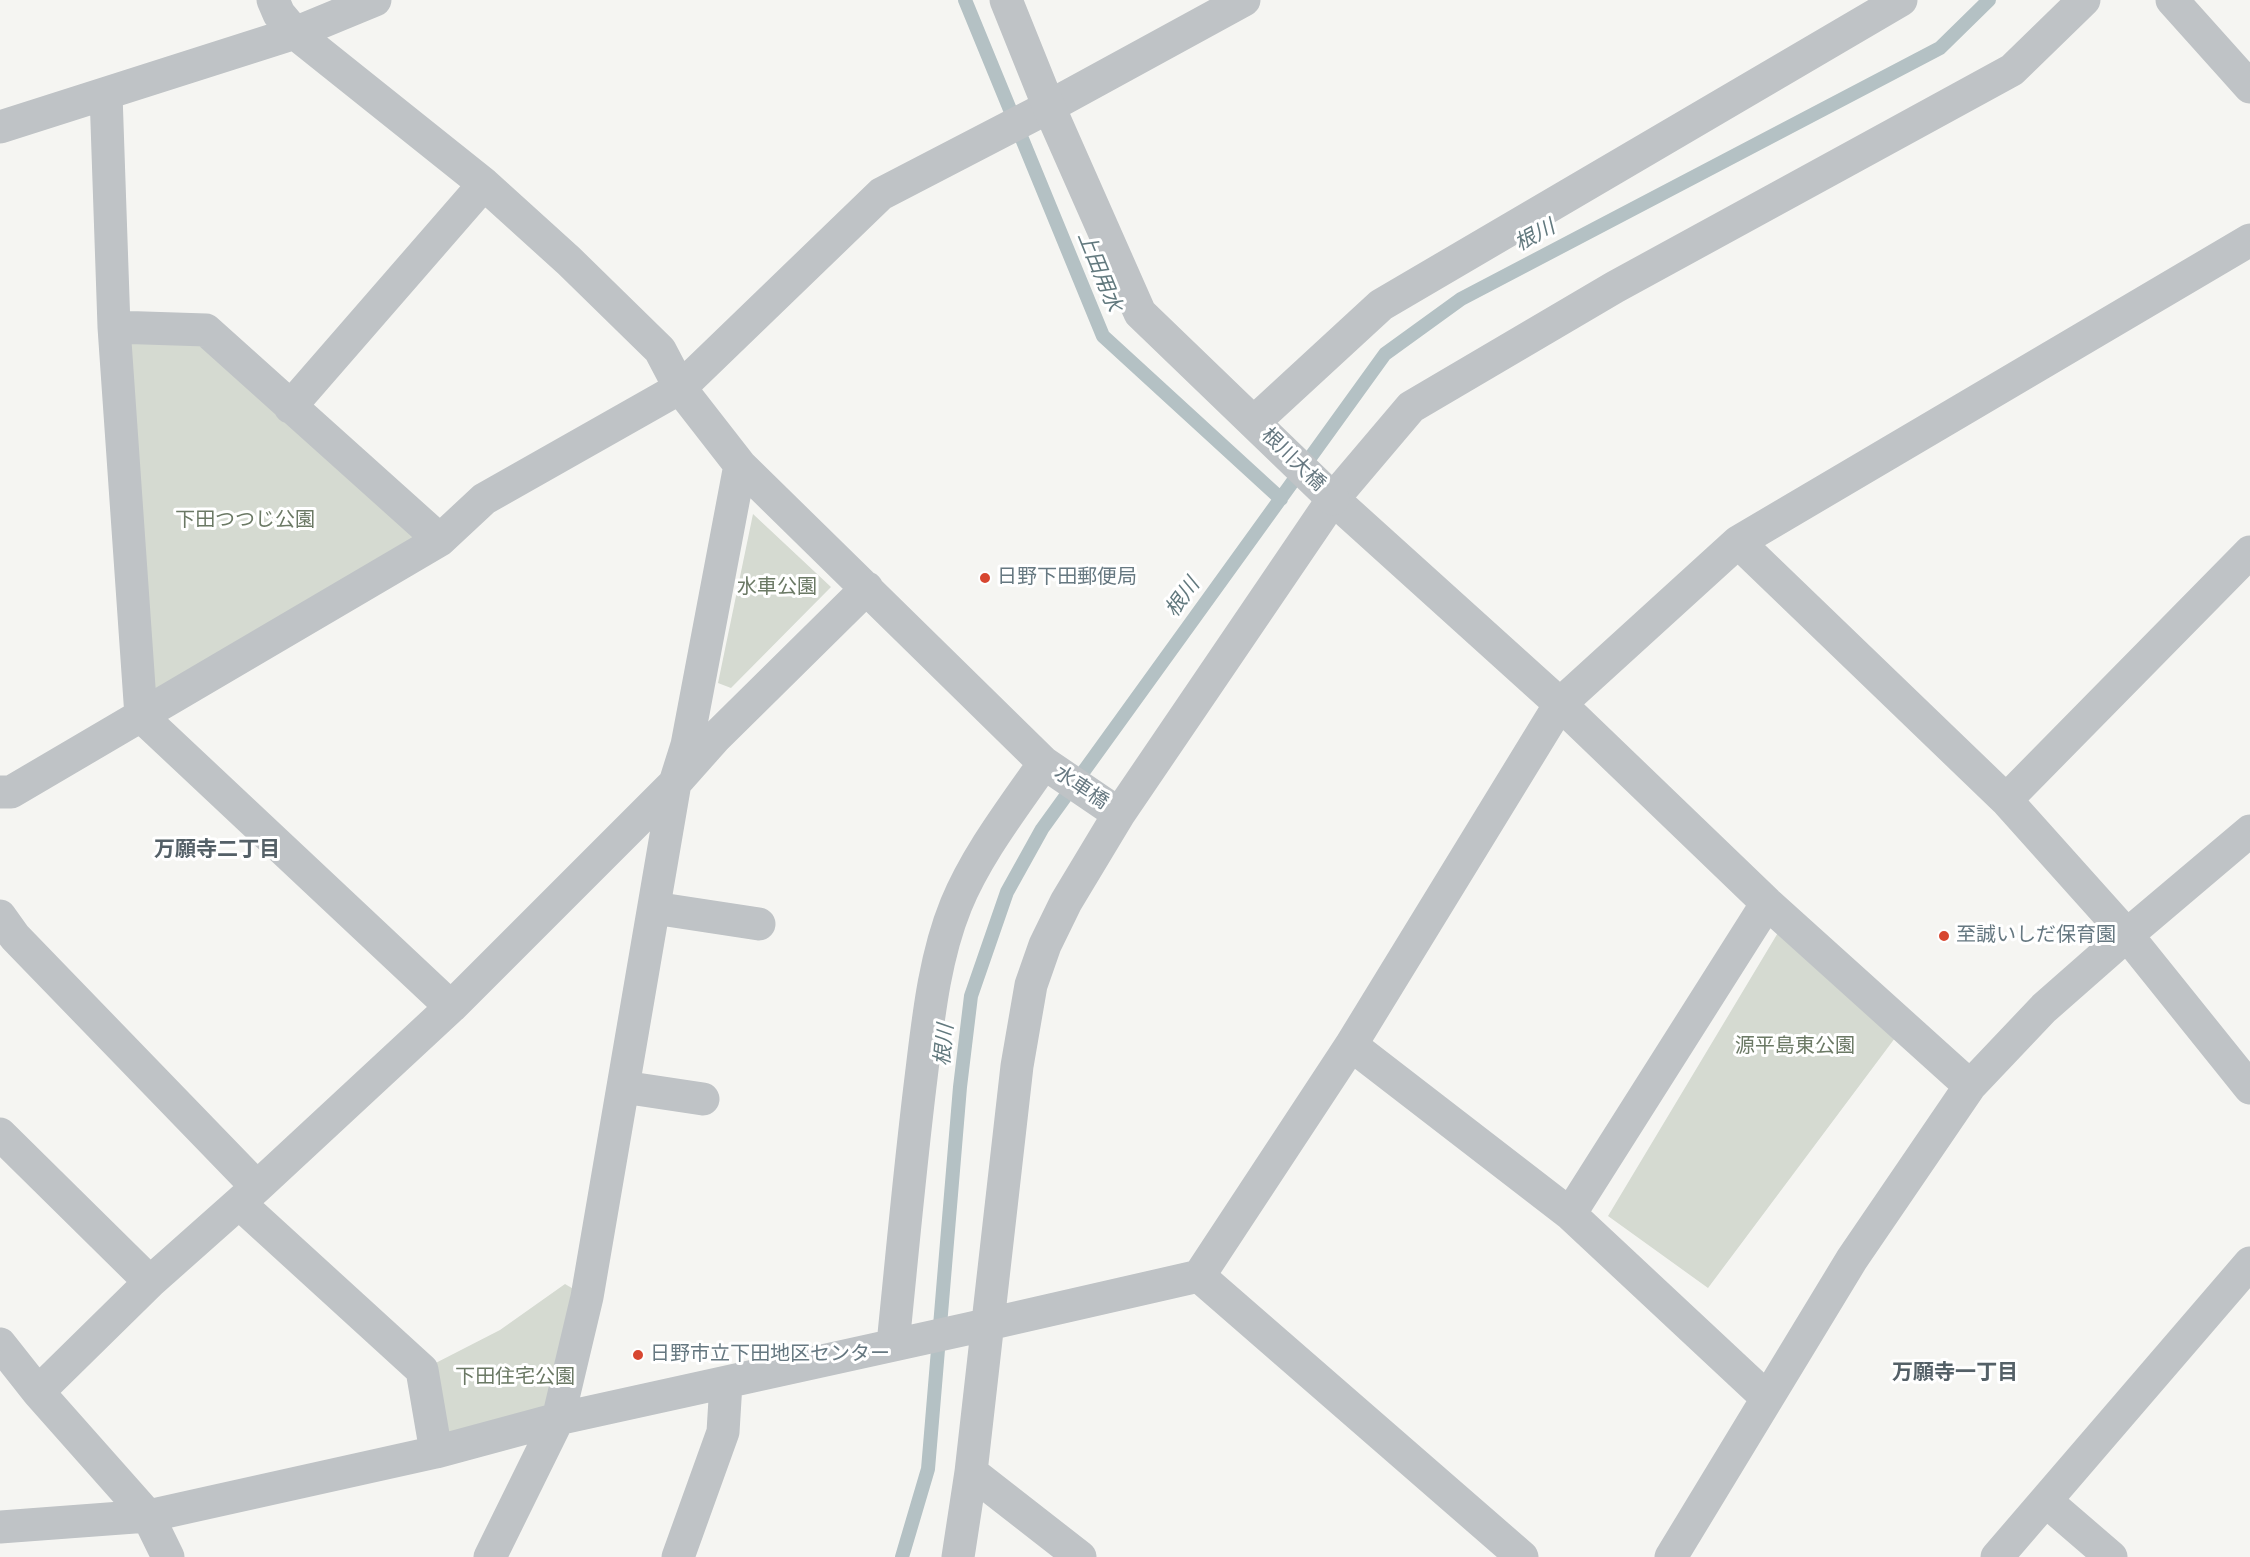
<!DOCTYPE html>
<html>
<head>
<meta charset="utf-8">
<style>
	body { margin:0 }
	canvas { display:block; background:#f5f5f2 }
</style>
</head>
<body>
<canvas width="2250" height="1557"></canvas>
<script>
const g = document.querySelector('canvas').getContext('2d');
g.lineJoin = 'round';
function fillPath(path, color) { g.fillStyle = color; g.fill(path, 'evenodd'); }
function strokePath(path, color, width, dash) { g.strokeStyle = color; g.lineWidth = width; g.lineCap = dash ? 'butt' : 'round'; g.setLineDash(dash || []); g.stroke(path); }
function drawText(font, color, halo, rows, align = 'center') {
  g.font = font + ' "Space Grotesk","Noto Sans JP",sans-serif'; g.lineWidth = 6; g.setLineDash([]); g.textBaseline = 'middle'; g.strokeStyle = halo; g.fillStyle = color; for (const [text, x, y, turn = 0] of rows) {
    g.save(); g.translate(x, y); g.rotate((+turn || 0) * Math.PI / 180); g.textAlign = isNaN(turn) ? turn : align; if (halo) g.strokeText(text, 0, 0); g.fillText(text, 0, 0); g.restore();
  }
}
const green = new Path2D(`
	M114 327 206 330 440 540 141 716Z
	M753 514 831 587 731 688 718 683Z
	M1779 931 1898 1034 1708 1288 1608 1216Z
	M565 1284 587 1297 558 1419 436 1452 422 1370 500 1330Z`);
const stream = new Path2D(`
	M965 0 1103 336 1281 499
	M902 1557 928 1469 960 1087 971 996 1007 892 1042 829 1385 354 1461 299 1940 48 1989 0`);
const minor = new Path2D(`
	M273 0 279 14 295 33 484 184 569 261 660 350 680 388 740 465 1044 763 1119 814
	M2172 0 2250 87
	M106 94 114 327 141 716 451 1007
	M0 127 295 33 375 0
	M114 327 206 330 440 540
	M290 407 484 184
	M1254 422 1381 305 1901 0
	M1333 499 1560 704 1767 903 1970 1086
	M1738 542 2006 800 2127 935 2250 1088
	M0 792H11L440 540 484 499 680 388 881 194 1039 112 1244 0
	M2006 800 2250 552
	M654 908 759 924
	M0 916 15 937 257 1187
	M1351 1045 1570 1214 1767 1398
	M623 1087 703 1099
	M0 1134 150 1282
	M239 1203 422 1370 436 1452
	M1570 1214 1767 903
	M1199 1276 1522 1557
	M0 1344 38 1392 148 1516 168 1557
	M893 1344C902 1256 910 1167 921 1078 928 1021 934 959 956 905 977 854 1013 808 1044 763
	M38 1392 150 1282 257 1187 451 1007 675 783 715 738 867 588
	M971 1472 1080 1557
	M2046 1501 2111 1557
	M0 1527 148 1516 436 1452 558 1419 967 1329 1199 1276 1351 1045 1560 704 1738 542 2250 240
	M490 1557 558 1419 587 1297 675 783 687 745 740 465
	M678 1557 723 1432 726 1383
	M958 1557 971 1472 1017 1066 1031 985 1045 945 1066 902 1119 814 1333 499 1411 407 1615 287 2012 70 2084 0
	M1671 1557 1852 1259 1970 1086 2044 1008 2127 935 2250 831
	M1997 1557 2250 1263`);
const tertiary = new Path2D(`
	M1006 0 1049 107 1140 313 1333 499`);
const markers = [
	[985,578,6,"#d74630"],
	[1944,936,6,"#d74630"],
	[638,1355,6,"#d74630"]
];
const streetNames = [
	["根川大橋",1293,460,44],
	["水車橋",1081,788,34]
];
const parkNames = [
	["下田つつじ公園",245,521],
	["水車公園",777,588],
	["源平島東公園",1795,1047],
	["下田住宅公園",515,1378]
];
const poiNames = [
	["日野下田郵便局",997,578],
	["至誠いしだ保育園",1956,936],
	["日野市立下田地区センター",650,1355]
];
const waterNames = [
	["根川",1535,236,-28],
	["上田用水",1099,272,68],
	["根川",1183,598,-54],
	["根川",945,1045,-85]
];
const neighbourhoodNames = [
	["万願寺二丁目",217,850],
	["万願寺一丁目",1955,1373]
];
fillPath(green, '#d5dad1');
strokePath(stream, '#b4c1c4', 14);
strokePath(minor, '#bfc3c6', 33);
strokePath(tertiary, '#bfc3c6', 33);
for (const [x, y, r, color] of markers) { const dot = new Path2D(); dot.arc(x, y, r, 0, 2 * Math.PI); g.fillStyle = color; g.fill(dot); strokePath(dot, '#fff', 2); }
drawText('20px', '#667881', '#fff', streetNames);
drawText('20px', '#6b7965', '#fff', parkNames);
drawText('20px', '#667881', '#fff', poiNames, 'left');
drawText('italic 21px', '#62797e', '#fff', waterNames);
drawText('bold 21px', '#546067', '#fff', neighbourhoodNames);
</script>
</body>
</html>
